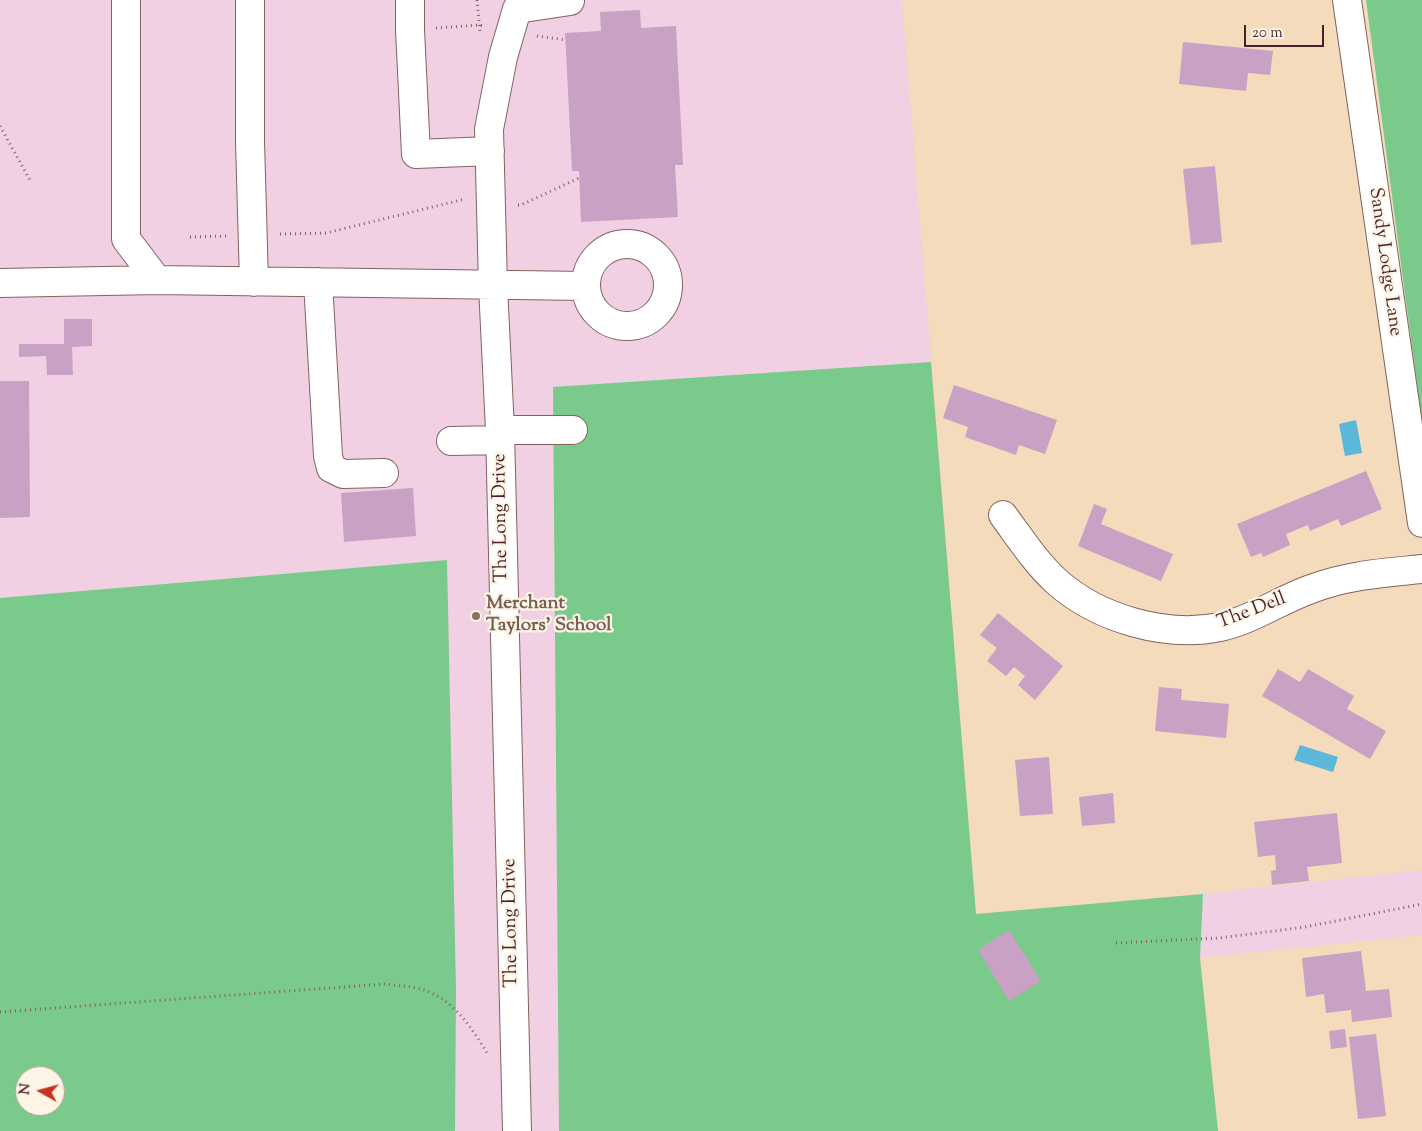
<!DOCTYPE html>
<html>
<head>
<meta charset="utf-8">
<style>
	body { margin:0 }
	#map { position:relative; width:1422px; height:1131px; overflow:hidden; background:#f3dbbc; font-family:"Sorts Mill Goudy",serif }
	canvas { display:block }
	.north { position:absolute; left:15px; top:1066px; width:50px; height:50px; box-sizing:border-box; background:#fcf5e5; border:1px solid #b59f9b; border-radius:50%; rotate:277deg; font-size:14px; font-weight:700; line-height:20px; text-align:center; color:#4a1f2b }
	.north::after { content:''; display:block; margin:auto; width:18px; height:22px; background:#c8321e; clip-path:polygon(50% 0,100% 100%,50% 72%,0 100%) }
	.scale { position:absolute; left:1244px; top:25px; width:80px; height:22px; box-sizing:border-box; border:2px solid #4a1f2b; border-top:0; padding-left:6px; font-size:15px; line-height:18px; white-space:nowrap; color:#4a1f2b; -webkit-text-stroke:4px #fcf5e5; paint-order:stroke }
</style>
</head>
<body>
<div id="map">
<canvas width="1422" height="1131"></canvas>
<div class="north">N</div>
<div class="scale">20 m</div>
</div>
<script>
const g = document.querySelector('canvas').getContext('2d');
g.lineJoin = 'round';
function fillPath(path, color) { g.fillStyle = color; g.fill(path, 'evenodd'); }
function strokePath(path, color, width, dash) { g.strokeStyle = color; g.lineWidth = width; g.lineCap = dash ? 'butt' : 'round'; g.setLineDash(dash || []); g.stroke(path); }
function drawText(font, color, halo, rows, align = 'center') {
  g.font = font + ' "Sorts Mill Goudy",serif'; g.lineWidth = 4.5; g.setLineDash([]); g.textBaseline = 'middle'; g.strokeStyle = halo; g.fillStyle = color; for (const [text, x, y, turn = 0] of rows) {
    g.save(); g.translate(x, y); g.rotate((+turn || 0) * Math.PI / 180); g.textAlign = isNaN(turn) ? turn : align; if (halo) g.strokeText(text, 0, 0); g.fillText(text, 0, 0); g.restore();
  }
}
const built = new Path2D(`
	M0 0H902L976 914 1203 894 1422 870V935L1200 958 1218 1131H0ZM25 1076H55V1106H25Z`);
const green = new Path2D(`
	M1366 0H1422V422Z
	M931 362 976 914 1203 894 1200 958 1218 1131H559L553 387Z
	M447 560 456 990 455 1131H0V598ZM25 1076H55V1106H25Z`);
const water = new Path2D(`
	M1356 420 1362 453 1345 456 1339 424Z
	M1300 745 1338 757 1333 772 1294 760Z`);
const building = new Path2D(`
	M640 10 641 28 676 26 683 165H675L678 217 581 222 579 171H572L565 33 601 31 600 12Z
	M1183 42 1273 51 1270 75 1248 73 1246 91 1179 84Z
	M1215 166 1222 242 1191 245 1183 169Z
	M64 319H92V346L72 347 73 375H47L46 356 19 357V344H64Z
	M0 381H29L30 517 0 518Z
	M954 385 1057 420 1045 454 1019 445 1016 455 965 437 968 427 943 418Z
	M1366 471 1382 509 1341 526 1338 519 1310 531 1308 525 1286 534 1290 545 1263 557 1261 553 1251 557 1237 524Z
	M413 488 416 536 344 542 341 493Z
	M1094 504 1107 509 1101 524 1173 554 1161 581 1078 546Z
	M998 613 1063 666 1035 700 1018 685 1025 676 1014 667 1006 676 987 661 997 648 980 635Z
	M1278 669 1300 682 1308 669 1354 696 1347 709 1386 731 1370 759 1262 696Z
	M1159 687 1182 689 1181 700 1229 704 1226 738 1155 731Z
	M1049 757 1053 814 1020 816 1015 760Z
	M1113 793 1115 823 1082 826 1079 797Z
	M1337 813 1342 863 1307 867 1309 881 1272 885 1271 871 1276 870 1275 855 1258 857 1254 822Z
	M1009 930 1041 981 1009 1001 978 950Z
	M1361 951 1366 991 1389 989 1392 1017 1352 1022 1351 1010 1326 1013 1324 994 1306 997 1302 958Z
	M1345 1029 1347 1047 1331 1049 1329 1031Z
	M1376 1034 1386 1116 1358 1119 1349 1037Z`);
const path = new Path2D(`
	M477 0 480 32
	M436 28 480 25 484 26
	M537 36 566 40
	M0 126 31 182
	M518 205H521L579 178
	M280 234 326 233 465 199
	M190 237 226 236
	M1116 943 1219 938 1305 927 1422 904
	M0 1012 385 984C398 986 412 986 424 990 454 1000 472 1028 487 1053`);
const minor = new Path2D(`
	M126 0V239L157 280
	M250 0V142L254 282
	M410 0V30L416 154 490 151
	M1347 0 1422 523
	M517 9 570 1
	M586 285a41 41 0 1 1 82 0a41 41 0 1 1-82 0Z
	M318 282 328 456 331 468 343 474 384 473
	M0 283 157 280 585 286
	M500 430H573
	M451 441 500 440
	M1003 515C1020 538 1036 563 1057 582 1099 619 1166 638 1220 627 1252 620 1280 600 1311 589 1347 575 1384 573 1422 569
	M517 1131 500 430 493 286 489 129 503 57 517 9 522 0`);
const markers = [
	[476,616,5,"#8d6e63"]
];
const streetNames = [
	["Sandy Lodge Lane",1384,262,82],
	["The Long Drive",502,518,-91],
	["The Dell",1252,612,-21],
	["The Long Drive",512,923,-91]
];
const educationNames = [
	["Merchant",486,605],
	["Taylors' School",486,627]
];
fillPath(built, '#f1d0e3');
fillPath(green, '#7aca8b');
fillPath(water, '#5bb8d9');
fillPath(building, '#c8a1c5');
strokePath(minor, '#85615e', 30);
strokePath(path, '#85615e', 3, [1, 4]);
strokePath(minor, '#fff', 28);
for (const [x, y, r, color] of markers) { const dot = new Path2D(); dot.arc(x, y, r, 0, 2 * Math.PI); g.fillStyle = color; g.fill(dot); strokePath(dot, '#fcf5e5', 2); }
drawText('19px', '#4a1f2b', '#fcf5e5', streetNames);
drawText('bold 19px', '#785e54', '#fcf5e5', educationNames, 'left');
</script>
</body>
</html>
